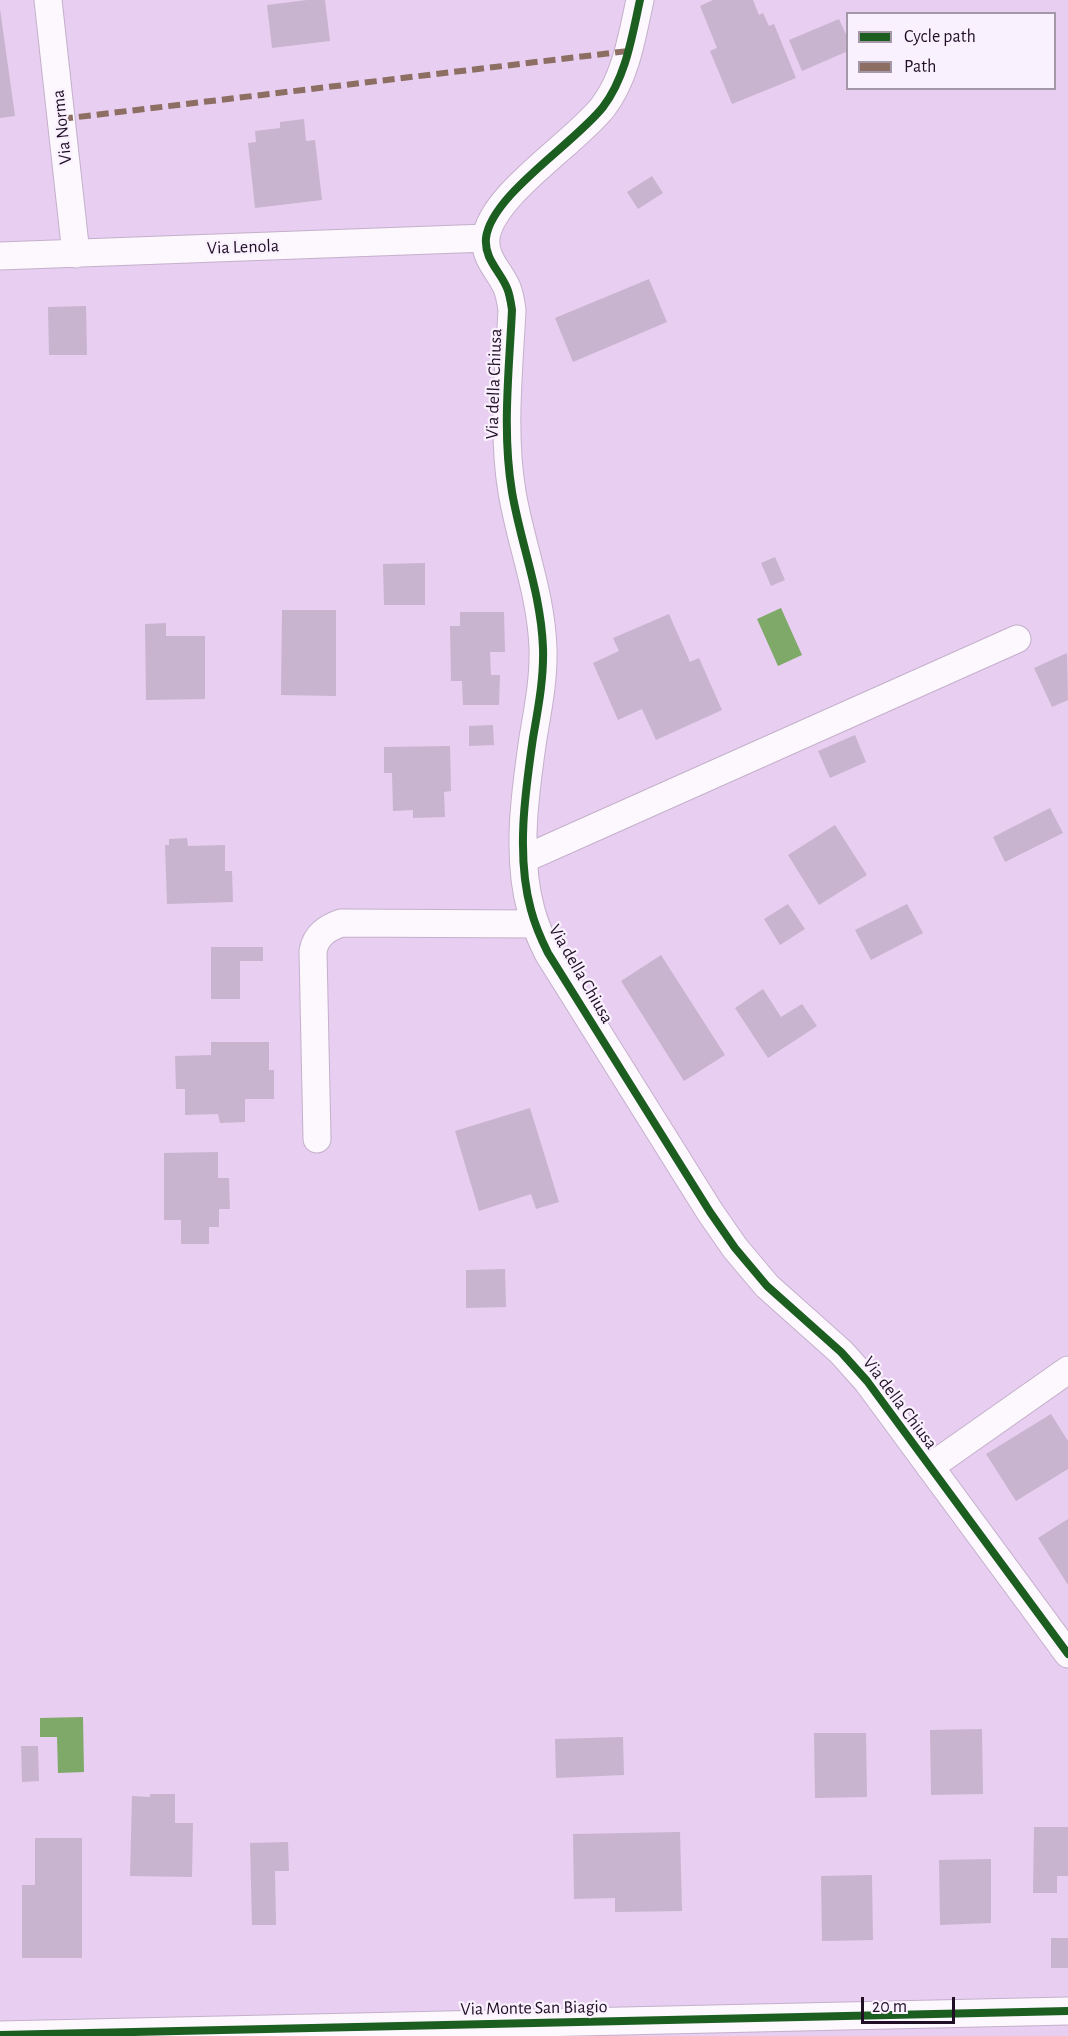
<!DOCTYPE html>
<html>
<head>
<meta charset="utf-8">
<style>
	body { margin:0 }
	#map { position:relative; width:1068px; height:2036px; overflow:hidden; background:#e8cef1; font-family:"Alegreya Sans",sans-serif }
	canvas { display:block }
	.legend { position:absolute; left:846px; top:12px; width:210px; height:78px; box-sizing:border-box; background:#faf1fe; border:2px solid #a397a8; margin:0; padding:8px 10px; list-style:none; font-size:18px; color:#210f26 }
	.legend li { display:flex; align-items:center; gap:12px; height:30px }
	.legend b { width:30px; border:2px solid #a397a8 }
	.scale { position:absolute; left:861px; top:1997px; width:94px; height:27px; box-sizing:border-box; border:3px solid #210f26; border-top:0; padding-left:8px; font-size:18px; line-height:21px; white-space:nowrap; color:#210f26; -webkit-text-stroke:4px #faf1fe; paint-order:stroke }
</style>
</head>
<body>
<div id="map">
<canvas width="1068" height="2036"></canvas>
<ul class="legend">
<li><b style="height:8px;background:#1b5e20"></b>Cycle path</li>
<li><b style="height:8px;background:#8d6e63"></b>Path</li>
</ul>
<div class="scale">20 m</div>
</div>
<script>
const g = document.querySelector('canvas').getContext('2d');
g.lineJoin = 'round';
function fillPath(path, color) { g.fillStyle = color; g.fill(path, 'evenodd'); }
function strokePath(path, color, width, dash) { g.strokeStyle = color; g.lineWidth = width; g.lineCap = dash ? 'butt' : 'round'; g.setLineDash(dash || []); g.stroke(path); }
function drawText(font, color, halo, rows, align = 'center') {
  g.font = font + ' "Alegreya Sans",sans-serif'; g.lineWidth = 4.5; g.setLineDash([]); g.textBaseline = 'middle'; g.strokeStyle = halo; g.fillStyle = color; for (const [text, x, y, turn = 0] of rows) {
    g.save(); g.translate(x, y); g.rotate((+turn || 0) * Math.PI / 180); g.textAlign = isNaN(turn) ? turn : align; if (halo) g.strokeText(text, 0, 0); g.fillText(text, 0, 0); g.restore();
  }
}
const water = new Path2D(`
	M781 608 802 655 778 666 757 619Z
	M83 1717 84 1772 58 1773 57 1737H40V1718Z`);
const building = new Path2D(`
	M307 0H325L330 41 272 48 267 5Z
	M713 0H753L759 15 763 13 769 26 774 24 796 78 732 104 710 51 717 48 700 6Z
	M0 9 15 116 0 118Z
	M839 19 848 39V51L802 71 789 40Z
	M304 119 306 141 315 140 322 200 255 208 248 143 256 142 255 131 280 128V122Z
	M652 176 663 193 638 209 627 192Z
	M649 279 667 322 573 362 555 318Z
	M86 306 87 355H49L48 307Z
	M775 557 785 580 771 586 761 563Z
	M425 563V605H384L383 564Z
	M282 610H336V696L281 695Z
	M460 612H504L505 652H490L491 675H500L499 705H463L462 681H451L450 626H460Z
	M669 614 690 662 699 658 722 710 656 740 642 709 618 720 593 663 619 651 613 638Z
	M166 623V636H205V699L146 700 145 624Z
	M1067 653 1068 700 1052 707 1034 668Z
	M493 725 494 745 469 746V726Z
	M855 735 866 762 830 778 818 751Z
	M450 746 451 791 444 792 445 817 413 818V810L393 811 392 773H384V747Z
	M1050 808 1063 833 1005 862 993 837Z
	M835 825 867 875 819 905 788 855Z
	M187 838 188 846 225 845V871H232L233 902 167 904 165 845H169V839Z
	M788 904 805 929 780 945 764 919Z
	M907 904 923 933 871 960 855 930Z
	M211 947H263V961H240V999H211Z
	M661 955 725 1055 684 1081 621 981Z
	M763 989 781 1017 802 1004 817 1026 768 1058 735 1008Z
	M211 1042H269V1070H274V1099H245V1122L220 1123 218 1114 185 1115V1089H176L175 1056 211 1055Z
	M530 1108 559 1202 536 1209 531 1194 479 1211 455 1131Z
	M218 1152V1178H229L230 1209H219V1227H209V1244H181V1220H164V1153Z
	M505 1269 506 1307 466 1308V1270Z
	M1051 1414 1068 1441V1469L1016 1501 986 1454Z
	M1068 1519V1585L1038 1538Z
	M982 1729 983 1794 931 1795 930 1730Z
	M814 1733H866L867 1797 815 1798Z
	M623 1737 624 1775 556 1778 555 1739Z
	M21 1746H38L39 1781 22 1782Z
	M150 1794H175V1823H193L192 1877 130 1876 132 1796 150 1797Z
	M1034 1827H1068V1876H1057V1893H1033Z
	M680 1832 682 1911 615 1912V1898L574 1899 573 1834Z
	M35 1838H82V1958H22V1885H35Z
	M288 1842 289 1871H275L276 1925H252L250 1843Z
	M991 1859V1923L940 1925 939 1860Z
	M872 1875 873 1940 822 1941 821 1876Z
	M1051 1938H1068V1968H1051Z`);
const street = new Path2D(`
	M48 0 76 254
	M640 0C632 36 626 77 603 107 575 143 491 195 486 238 484 259 500 271 507 288 510 295 511 303 512 310 509 371 502 432 512 492 521 545 541 593 543 648 544 678 538 709 533 738 525 793 516 856 531 910 535 925 541 939 548 953L710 1212 735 1248 767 1286 841 1352 867 1381 1068 1654
	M0 256 486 238
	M524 859 1017 639
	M317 1139 313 951C316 935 327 928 341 923L535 924
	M930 1467 1068 1370
	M0 2035 1068 2011`);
const quiet = new Path2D(`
	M61 119 628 51`);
const cycleway = new Path2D(`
	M640 0C632 36 626 77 603 107 575 143 491 195 486 238 484 259 500 271 507 288 510 295 511 303 512 310 509 371 502 432 512 492 521 545 541 593 543 648 544 678 538 709 533 738 525 793 516 856 531 910 535 925 541 939 548 953L710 1212 735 1248 767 1286 841 1352 867 1381 1068 1654
	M0 2035 1068 2011`);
const streetNames = [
	["Via Norma",62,127,-96],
	["Via Lenola",243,247,-2],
	["Via della Chiusa",494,384,-88],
	["Via della Chiusa",581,974,60],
	["Via della Chiusa",900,1403,53],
	["Via Monte San Biagio",534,2008,-1]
];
fillPath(water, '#7ea968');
fillPath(building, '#c8b4ce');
strokePath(street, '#c4b0cb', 29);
strokePath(street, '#fcf8fd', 27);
strokePath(quiet, '#8d6e63', 6, [12, 6]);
strokePath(cycleway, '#1b5e20', 8);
drawText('18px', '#210f26', '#faf1fe', streetNames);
</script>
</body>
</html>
